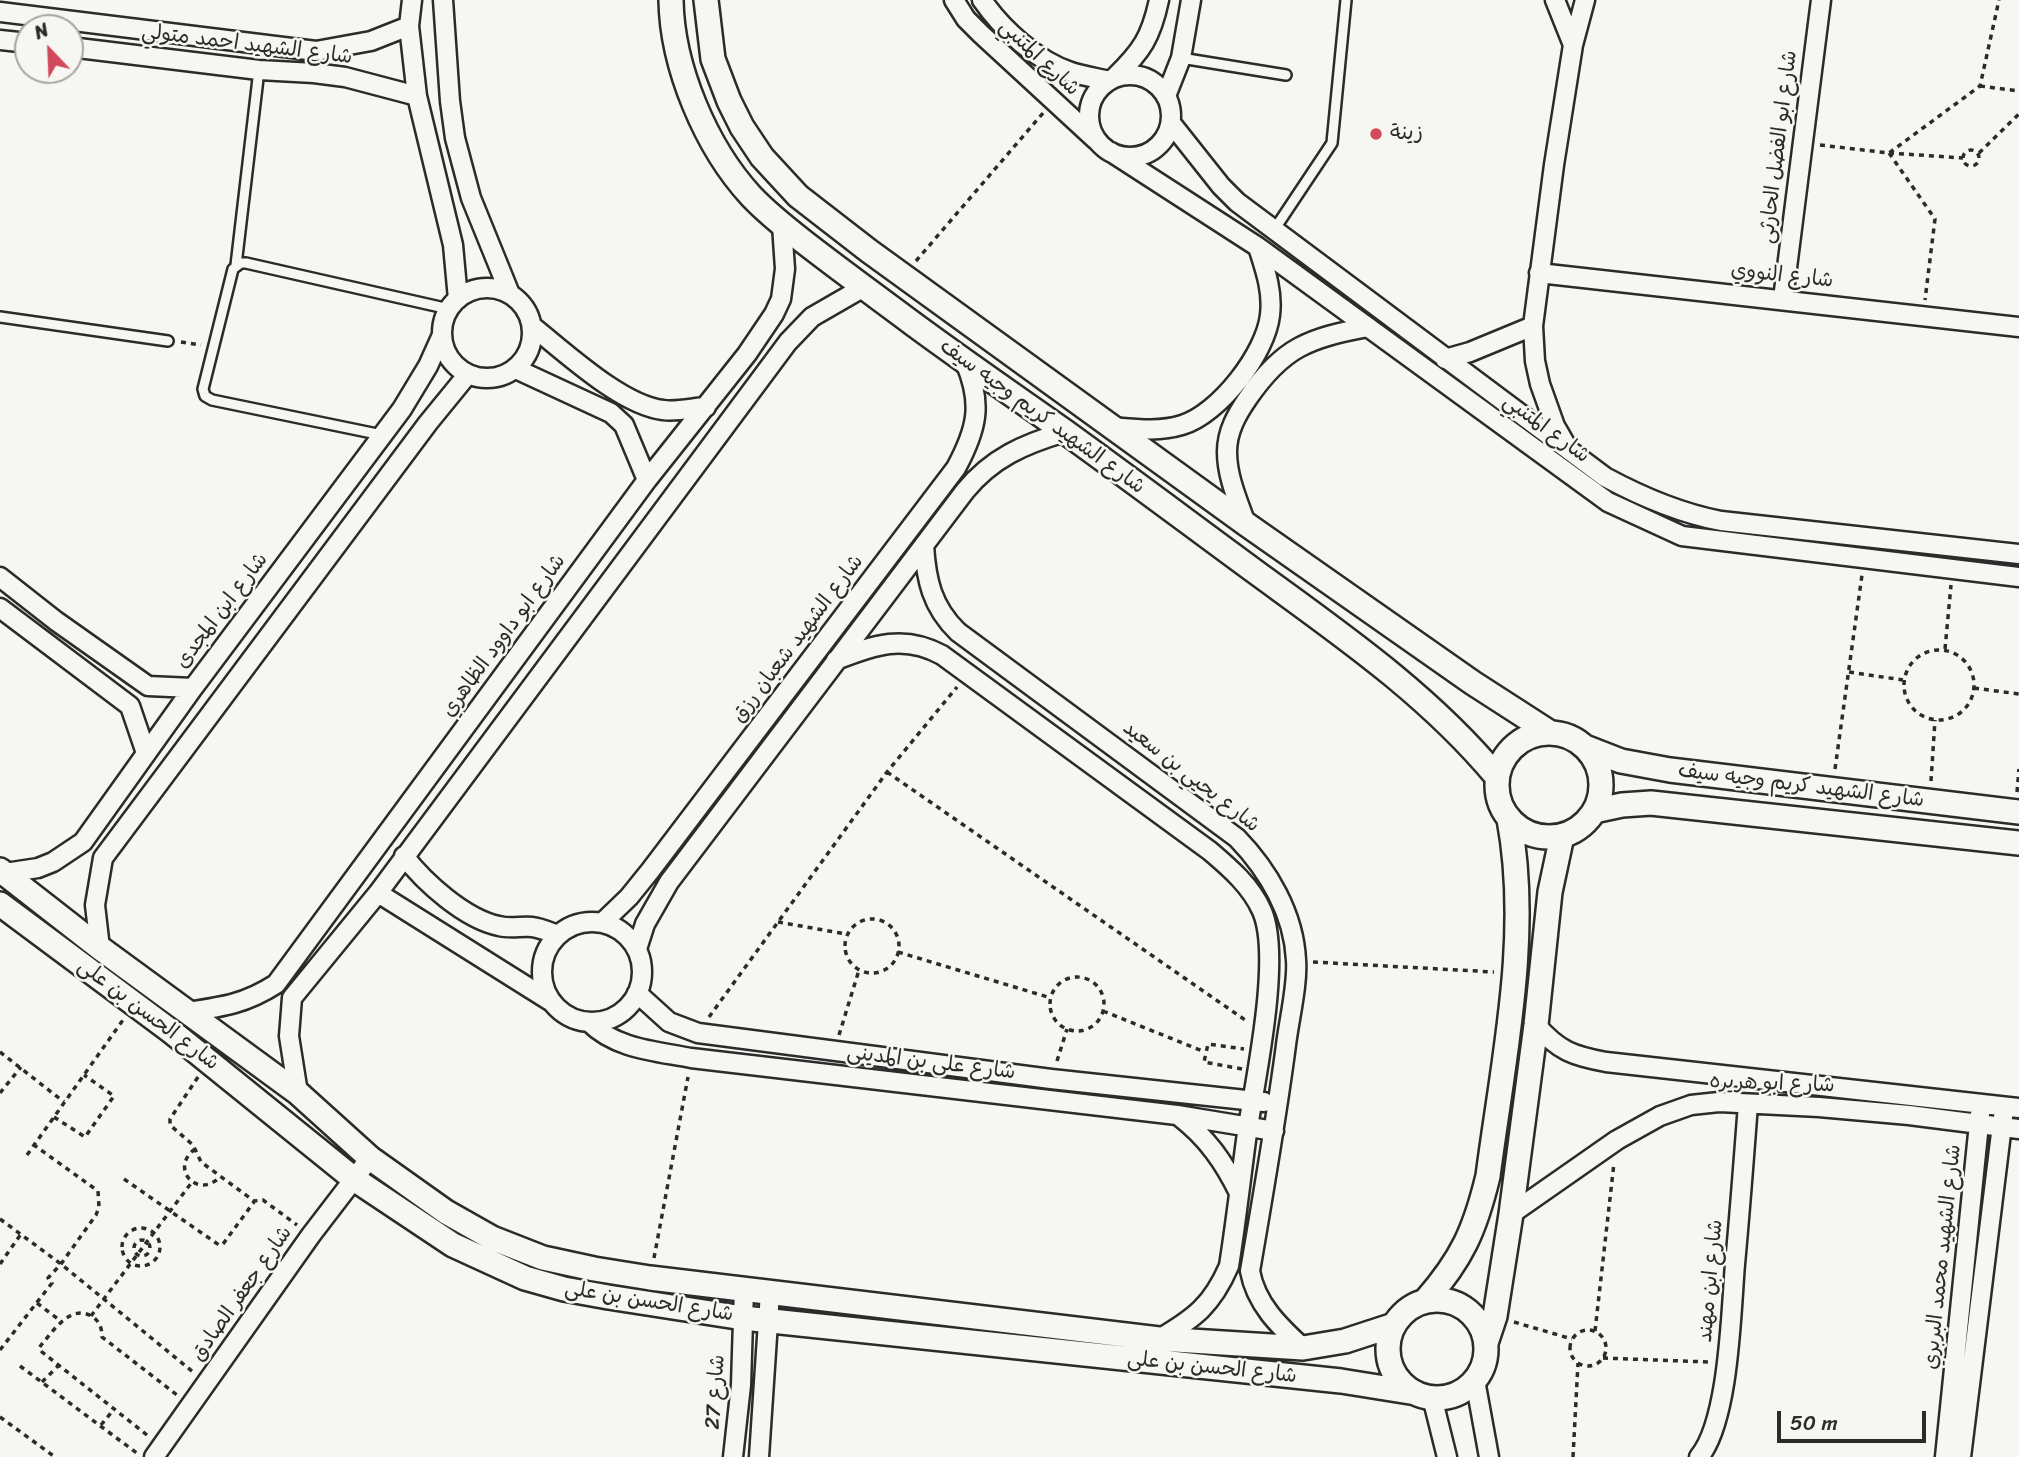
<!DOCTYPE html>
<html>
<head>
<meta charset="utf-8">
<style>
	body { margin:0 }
	#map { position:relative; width:2019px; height:1457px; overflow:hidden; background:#f6f6f2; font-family:Sriracha,sans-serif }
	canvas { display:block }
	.north { position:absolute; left:14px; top:14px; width:70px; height:70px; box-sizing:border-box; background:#f6f6f2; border:2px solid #a5a5a2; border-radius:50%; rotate:337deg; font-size:19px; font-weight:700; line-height:28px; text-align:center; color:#2b2b2b }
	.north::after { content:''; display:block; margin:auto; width:24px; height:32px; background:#d1495b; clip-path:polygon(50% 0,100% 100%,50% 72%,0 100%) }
	.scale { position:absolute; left:1777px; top:1411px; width:149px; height:32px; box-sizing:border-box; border:4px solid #2b2b2b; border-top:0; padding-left:9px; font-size:21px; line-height:24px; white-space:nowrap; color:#2b2b2b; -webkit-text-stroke:5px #f6f6f2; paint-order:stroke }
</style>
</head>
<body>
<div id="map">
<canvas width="2019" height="1457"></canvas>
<div class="north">N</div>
<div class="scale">50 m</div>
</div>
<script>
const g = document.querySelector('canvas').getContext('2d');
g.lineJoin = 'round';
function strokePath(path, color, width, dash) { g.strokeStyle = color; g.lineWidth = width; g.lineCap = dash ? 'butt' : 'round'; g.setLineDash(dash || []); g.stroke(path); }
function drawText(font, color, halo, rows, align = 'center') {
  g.font = font + ' Sriracha,"Playpen Sans Arabic",sans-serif'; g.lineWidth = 5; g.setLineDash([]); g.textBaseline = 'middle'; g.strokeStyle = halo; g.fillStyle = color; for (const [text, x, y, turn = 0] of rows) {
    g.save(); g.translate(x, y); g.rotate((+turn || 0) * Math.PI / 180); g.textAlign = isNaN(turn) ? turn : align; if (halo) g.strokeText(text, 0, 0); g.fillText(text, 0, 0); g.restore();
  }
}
const path = new Path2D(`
	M1980 86 2019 91
	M1820 145 1889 153 1980 86 1999 0
	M1963 158a8 8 0 1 1 16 0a8 8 0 1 1-16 0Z
	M1889 153 1935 219 1925 300
	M1889 153 1963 158
	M1979 153 2019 114
	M916 261 1043 113
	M181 342 201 345
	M1945 649 1951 585
	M1904 685a35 35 0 1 1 70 0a35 35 0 1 1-70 0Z
	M1849 672 1903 680
	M1974 688 2019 694
	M1835 769 1862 575
	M887 772 1248 1022
	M1931 781 1935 720
	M2017 792 2019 769
	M845 946a27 27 0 1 1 54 0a27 27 0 1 1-54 0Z
	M778 922 846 934
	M898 952 1051 998
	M1313 962 1494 972
	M1050 1004a27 27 0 1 1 54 0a27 27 0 1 1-54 0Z
	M1103 1011 1205 1052
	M709 1017 887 772 957 687
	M839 1035 859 970
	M0 1052 64 1102
	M1057 1061 1067 1029
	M1242 1069 1204 1062 1208 1044 1244 1049
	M198 1077 170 1119V1125L193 1145 201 1162 254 1201 263 1200 297 1225
	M0 1093 21 1067
	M54 1117 85 1137 114 1096 84 1075
	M195 1149C169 1168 197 1200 220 1177
	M27 1155 123 1020
	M124 1179 219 1245 223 1244 254 1202
	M0 1219 61 1264 193 1372
	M122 1247a19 19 0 1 1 38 0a19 19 0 1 1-38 0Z
	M134 1248a8 8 0 1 1 16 0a8 8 0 1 1-16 0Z
	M654 1258 688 1077
	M0 1264 21 1234
	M37 1303 62 1322
	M91 1316 192 1182
	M1514 1322 1572 1339
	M1570 1348a18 18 0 1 1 36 0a18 18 0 1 1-36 0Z
	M1595 1331 1614 1163
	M0 1350 52 1283 48 1278 61 1264 96 1215 99 1207 98 1191 34 1145
	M1603 1358 1709 1362
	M20 1366 138 1454
	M42 1382 59 1365
	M0 1417 55 1457
	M101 1425 115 1408
	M147 1435 42 1352 39 1348 42 1344C54 1330 71 1303 93 1317 100 1322 102 1329 102 1337L177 1395
	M1573 1457 1578 1363`);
const service = new Path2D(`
	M1181 58 1286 75
	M1274 230 1332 143 1346 0
	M236 265 259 70
	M0 317 168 341
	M382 435 212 400 205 396 203 389 233 269 241 263H246L449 309`);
const minor = new Path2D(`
	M412 0 409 26 417 96 453 245 458 299
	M443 0 450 101 455 138 471 198 510 294
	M954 0 966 19 981 34 1096 140
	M982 0C1002 29 1037 61 1071 72 1083 76 1097 78 1109 81
	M1555 0 1573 45
	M0 12 316 51 371 41 409 26
	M0 40 28 43
	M70 47 259 70 314 73 345 77 417 96
	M1089 116a41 41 0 1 1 82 0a41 41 0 1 1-82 0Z
	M1115 77C1142 51 1151 37 1159 0
	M1166 96 1181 58 1191 0
	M1171 123 1221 186 1237 202 1605 477C1642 497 1679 513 1721 521L2019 554
	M1111 152 1258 247 1608 502 1682 536 2019 577
	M1539 273 2019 327
	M442 333a45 45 0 1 1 90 0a45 45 0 1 1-90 0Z
	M1783 299 1821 0
	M532 326C565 352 621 405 663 410 676 412 692 408 706 407
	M1445 359 1470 352 1533 326
	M516 369 611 413 624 425 647 480
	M1112 427C1136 429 1159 432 1182 425 1219 414 1266 353 1270 315 1273 291 1265 269 1258 247
	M1566 445 1555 426 1540 384 1535 361 1533 326 1554 165 1573 45 1585 0
	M1246 524C1238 501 1227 477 1227 452 1227 431 1237 414 1248 398 1283 347 1309 338 1368 327
	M924 545C926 580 932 607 958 632L1237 838C1268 870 1294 914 1296 960 1298 984 1289 1020 1286 1045 1276 1121 1263 1196 1250 1271 1256 1304 1279 1326 1303 1348
	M0 577 56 621 148 686 193 688
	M0 608 130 706 146 753
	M836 660C874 645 904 634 942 655L1210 851C1230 868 1251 886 1262 911 1282 957 1255 1081 1247 1133 1241 1177 1236 1222 1229 1266 1212 1305 1195 1318 1159 1339
	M404 856C425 883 465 919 499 926 510 929 521 926 532 927 541 928 549 932 558 935
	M5 873 38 868 53 862 83 842 193 688 402 409 428 366 442 335
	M378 893 550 1001
	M542 972a50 50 0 1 1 100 0a50 50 0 1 1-100 0Z
	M602 923 629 897 650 871 956 468C977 429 983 404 965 362
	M100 948 95 905 103 858 428 423 468 374
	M637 949 645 924 669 882 965 491C992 458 1024 444 1065 432
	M637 993 669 1022 698 1033 1051 1079 1264 1102
	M187 1012C222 1007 245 1004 276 984L647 480 747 354 774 314 781 299 785 269 782 225
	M589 1022C616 1049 655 1051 691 1058L1177 1115 1274 1131
	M1536 1025C1559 1051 1573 1056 1606 1062L2019 1108
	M298 1093 289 1036 292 998 378 893 788 342 812 317 864 287
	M1180 1117C1207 1138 1224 1162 1239 1193
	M1511 1214 1617 1140 1660 1116 1691 1105 1719 1102 1819 1107 1909 1115 2019 1129
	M1475 1380 1489 1457
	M1432 1397 1447 1457
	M154 1457 311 1235 370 1158
	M733 1457 741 1385 744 1289
	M759 1457 770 1292
	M1699 1457C1729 1421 1731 1312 1735 1264 1740 1211 1744 1157 1748 1104
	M1945 1457 1980 1114
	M1961 1457 2003 1117`);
const tertiary = new Path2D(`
	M671 0C672 67 706 147 751 196 767 213 786 228 804 242 840 270 876 296 912 323 962 360 1013 395 1064 431 1129 478 1193 526 1257 573 1342 635 1429 695 1497 777
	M706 0 713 59 729 101 742 127 762 157 798 196 869 251 1246 524 1473 683 1549 732
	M1497 785a52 52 0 1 1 104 0a52 52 0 1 1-104 0Z
	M1585 747 1621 761 1670 770 2019 812
	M1594 811 1622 805 1651 803 2019 843
	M0 870 100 948 298 1093 370 1158 446 1212 492 1238 543 1258 594 1269 650 1278 1159 1339 1303 1348 1345 1341 1394 1325
	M0 904 172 1032 354 1179 453 1245 525 1278 564 1289 608 1297 743 1318 1341 1381 1416 1393
	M1388 1349a49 49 0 1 1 98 0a49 49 0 1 1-98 0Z
	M1425 1301C1462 1259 1475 1230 1488 1176 1503 1060 1531 936 1509 819
	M1486 1343 1495 1316 1511 1214 1536 1025 1550 892 1562 836`);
const markers = [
	[1376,134,7,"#d1495b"]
];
const streetNames = [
	["شارع الشهيد احمد متولي",247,45,7],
	["شارع المتنبي",1039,58,43],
	["شارع ابو الفضل الحارثى",1779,147,-83],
	["شارع النووي",1782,276,6],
	["شارع الشهيد كريم وجيه سيف",1042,417,36],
	["شارع المتنبي",1546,429,36],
	["شارع ابن المجدى",222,611,-53],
	["شارع ابو داوود الظاهري",504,636,-54],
	["شارع الشهيد شعبان رزق",798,639,-53],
	["شارع يحيي بن سعيد",1191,777,38],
	["شارع الشهيد كريم وجيه سيف",1801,786,7],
	["شارع الحسن بن على",148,1015,37],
	["شارع على بن المدينى",931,1063,7],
	["شارع ابو هريره",1772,1084,2],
	["شارع الشهيد محمد البربري",1943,1257,-84],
	["شارع ابن مهند",1711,1281,-85],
	["شارع جعفر الصادق",242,1294,-55],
	["شارع الحسن بن على",649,1302,9],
	["شارع الحسن بن على",1212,1368,6],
	["شارع 27",716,1392,-86]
];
const poiNames = [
	["زينة",1390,134]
];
strokePath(service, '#2b2b2b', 14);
strokePath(minor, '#2b2b2b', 23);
strokePath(tertiary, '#2b2b2b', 28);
strokePath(path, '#2b2b2b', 3.5, [5, 5]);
strokePath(service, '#f6f6f2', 9);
strokePath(minor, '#f6f6f2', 18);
strokePath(tertiary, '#f6f6f2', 23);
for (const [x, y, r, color] of markers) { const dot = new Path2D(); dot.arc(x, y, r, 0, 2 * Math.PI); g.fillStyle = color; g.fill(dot); strokePath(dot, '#f6f6f2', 2.5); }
drawText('21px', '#2b2b2b', '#f6f6f2', streetNames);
drawText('21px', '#2b2b2b', '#f6f6f2', poiNames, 'left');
</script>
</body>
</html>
